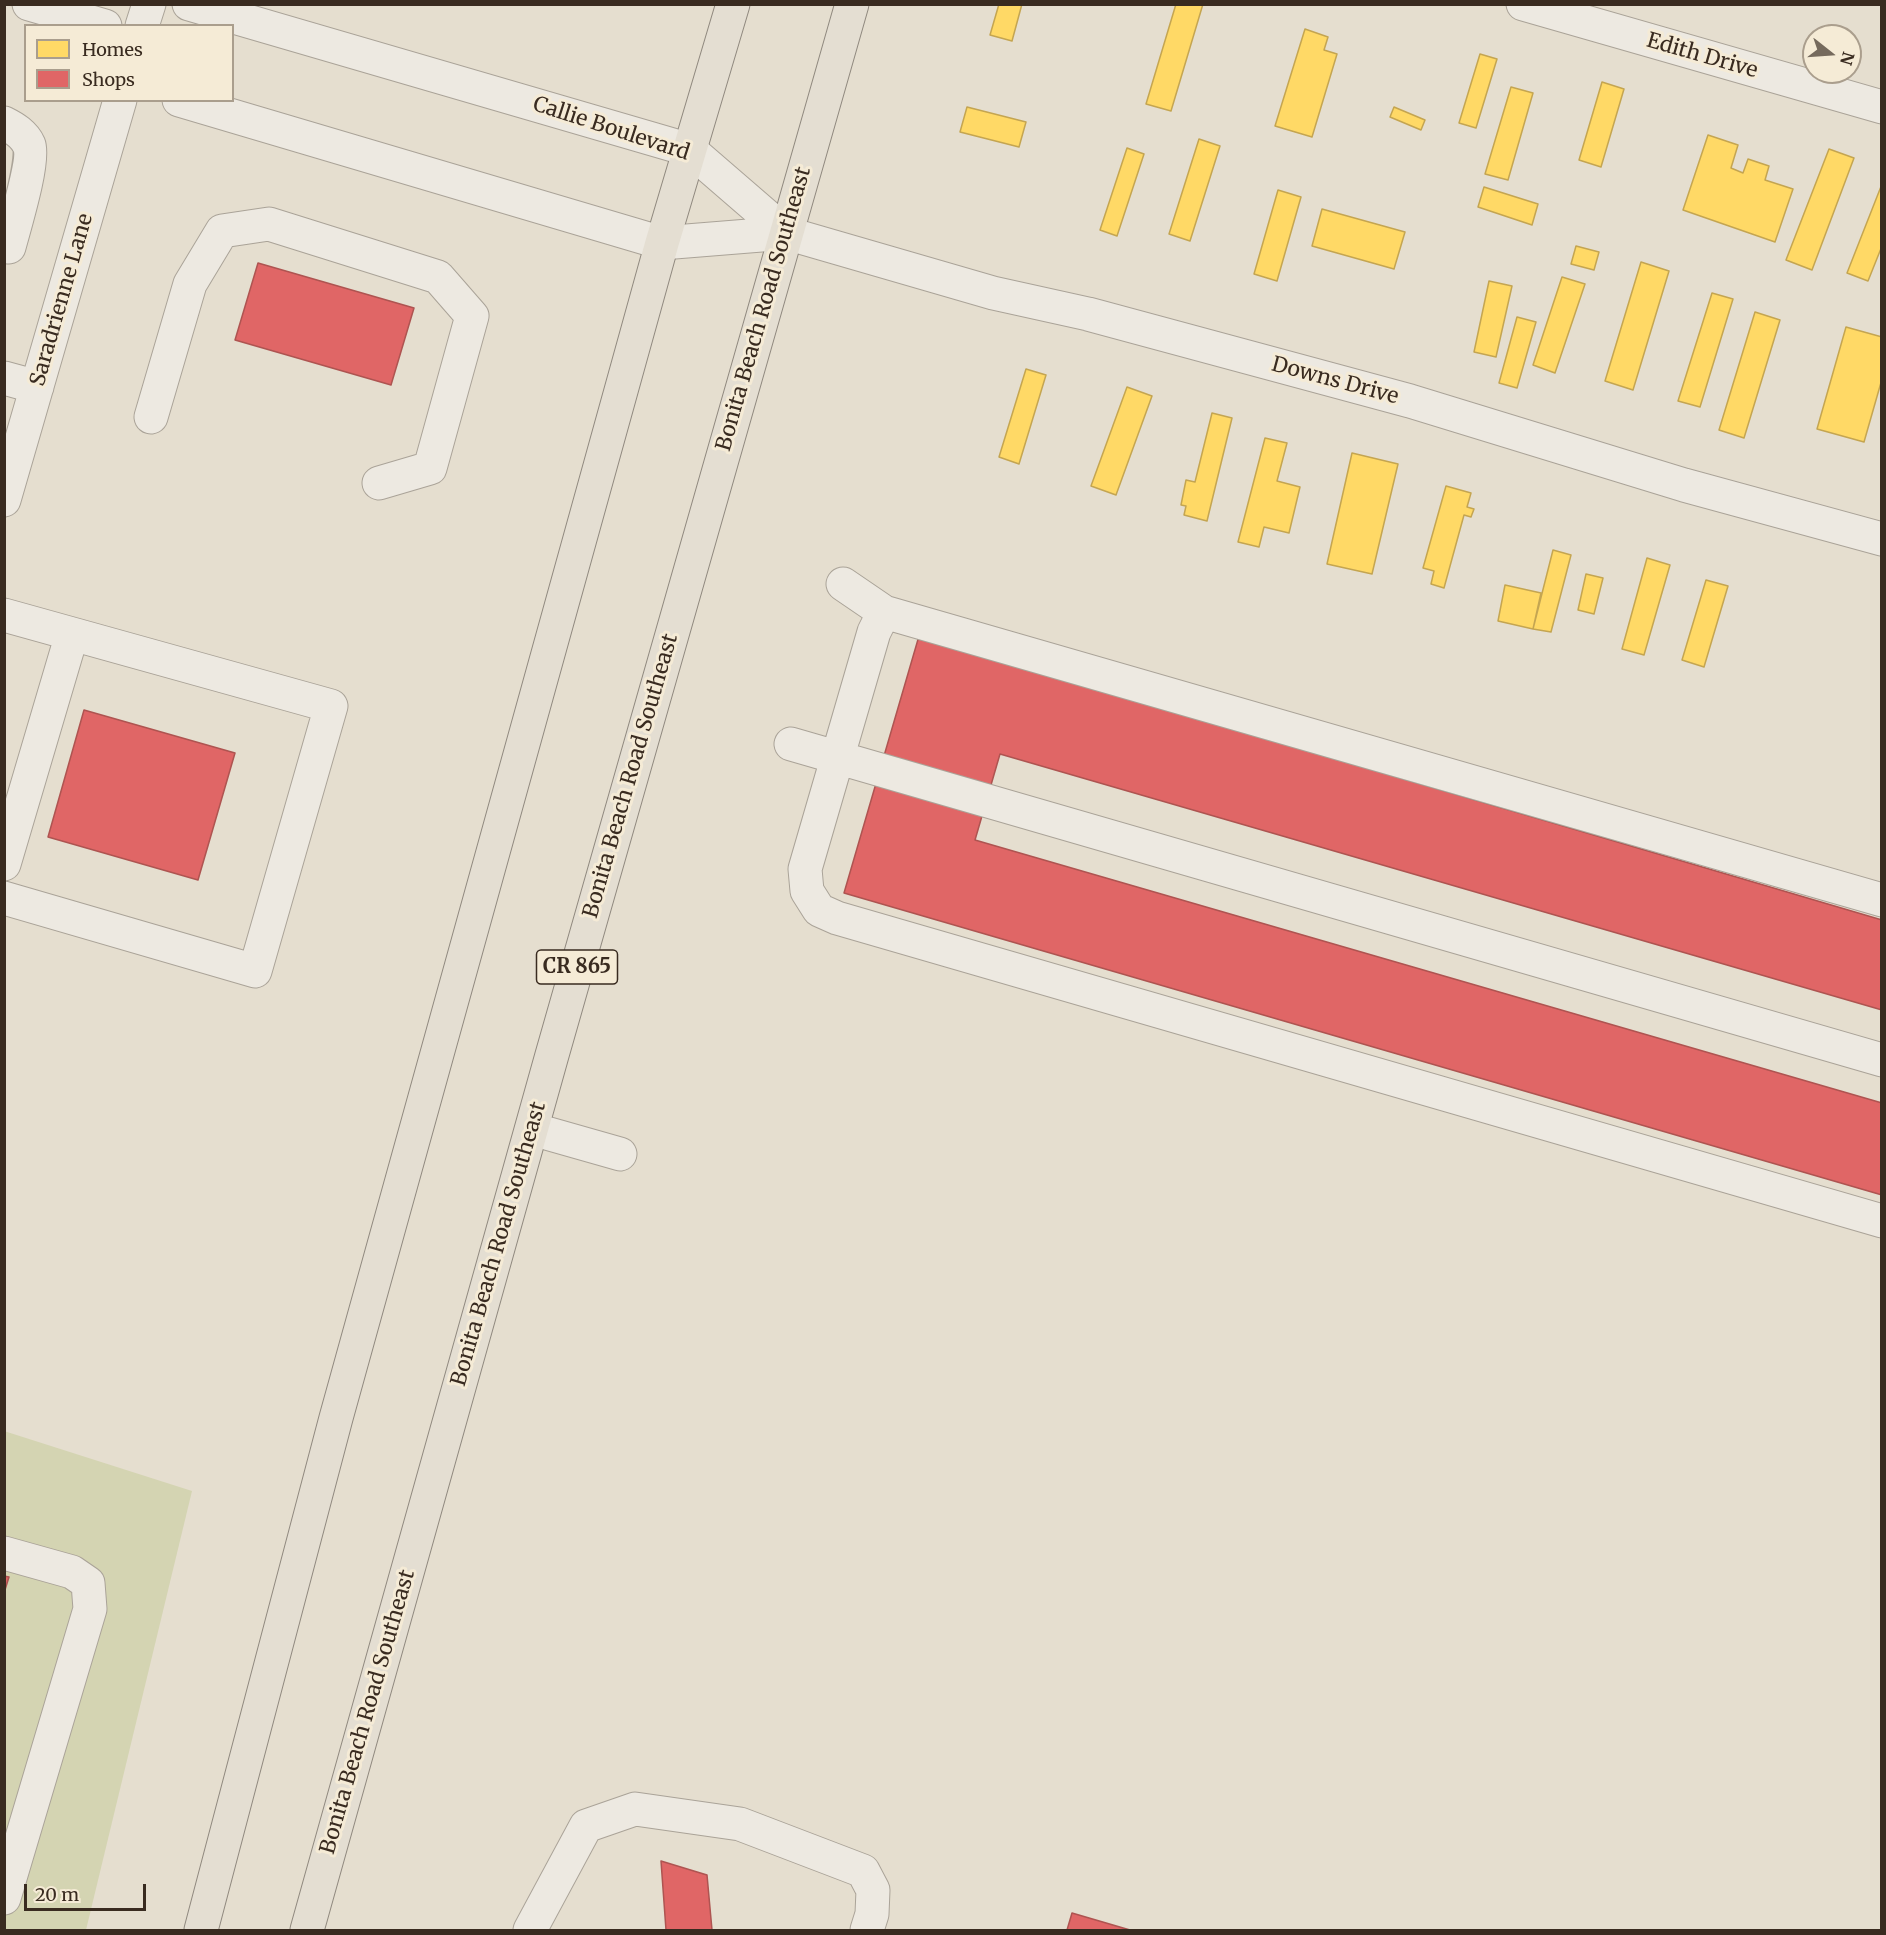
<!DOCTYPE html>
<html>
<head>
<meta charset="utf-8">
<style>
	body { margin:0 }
	#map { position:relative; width:1886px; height:1935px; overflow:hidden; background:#e5decf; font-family:Merriweather,serif }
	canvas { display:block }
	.frame { position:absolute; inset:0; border:6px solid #392b20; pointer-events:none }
	.legend { position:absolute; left:24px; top:24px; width:210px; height:78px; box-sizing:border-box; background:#f5ebd6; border:2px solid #aa9e8d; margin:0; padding:8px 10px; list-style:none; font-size:18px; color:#392b20 }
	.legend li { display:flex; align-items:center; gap:12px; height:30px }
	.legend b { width:30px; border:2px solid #aa9e8d }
	.north { position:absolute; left:1802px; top:24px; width:60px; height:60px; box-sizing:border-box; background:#f5ebd6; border:2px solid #aa9e8d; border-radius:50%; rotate:107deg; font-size:16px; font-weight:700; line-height:24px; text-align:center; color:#392b20 }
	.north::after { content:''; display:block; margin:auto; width:21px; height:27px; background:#756a5d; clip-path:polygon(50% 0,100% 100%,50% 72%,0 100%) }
	.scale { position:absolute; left:24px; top:1884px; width:122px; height:27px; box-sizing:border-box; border:3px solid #392b20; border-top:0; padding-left:8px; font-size:18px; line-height:21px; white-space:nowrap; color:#392b20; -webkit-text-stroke:4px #f5ebd6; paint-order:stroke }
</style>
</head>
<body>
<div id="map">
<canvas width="1886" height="1935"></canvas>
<div class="frame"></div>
<ul class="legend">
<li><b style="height:16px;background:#ffd966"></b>Homes</li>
<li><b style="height:16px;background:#e06666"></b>Shops</li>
</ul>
<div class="north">N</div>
<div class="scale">20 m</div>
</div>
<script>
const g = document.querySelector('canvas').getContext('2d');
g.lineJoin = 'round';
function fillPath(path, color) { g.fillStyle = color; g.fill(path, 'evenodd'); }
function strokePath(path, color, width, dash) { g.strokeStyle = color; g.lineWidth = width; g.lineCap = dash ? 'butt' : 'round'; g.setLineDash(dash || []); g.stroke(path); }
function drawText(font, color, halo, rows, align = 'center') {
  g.font = font + ' Merriweather,serif'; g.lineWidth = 6; g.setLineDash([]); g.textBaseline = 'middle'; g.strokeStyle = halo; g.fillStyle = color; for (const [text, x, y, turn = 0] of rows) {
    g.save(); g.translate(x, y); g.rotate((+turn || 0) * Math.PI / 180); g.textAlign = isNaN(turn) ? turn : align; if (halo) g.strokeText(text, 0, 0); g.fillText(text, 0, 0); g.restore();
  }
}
const green = new Path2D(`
	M4 1431 192 1491 86 1930H5Z`);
const homes = new Path2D(`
	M999 4H1022L1012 41 990 35Z
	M1176 4H1203L1171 111 1146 104Z
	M1305 29 1328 37 1324 50 1337 54 1312 137 1275 126Z
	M1480 54 1497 59 1476 128 1459 123Z
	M1602 82 1624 89 1601 167 1579 160Z
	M1511 87 1533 93 1508 180 1485 174Z
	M967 107 1026 122 1019 147 960 132Z
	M1394 107 1425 120 1421 130 1390 117Z
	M1708 135 1738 145 1731 168 1743 173 1748 159 1769 166 1765 180 1793 189 1775 242 1683 210Z
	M1199 139 1220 146 1190 241 1169 234Z
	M1127 148 1144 154 1117 236 1100 230Z
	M1829 149 1854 158 1812 270 1786 260Z
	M1882 184V246L1868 281 1847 273Z
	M1484 187 1538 204 1532 225 1478 207Z
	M1278 190 1301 197 1277 281 1254 274Z
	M1322 209 1405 232 1394 269 1312 246Z
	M1576 246 1599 252 1594 270 1571 264Z
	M1641 262 1669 271 1633 390 1605 381Z
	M1562 277 1585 284 1555 373 1533 365Z
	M1489 281 1512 286 1496 357 1474 352Z
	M1712 293 1733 299 1700 407 1678 401Z
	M1755 312 1780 320 1744 438 1719 430Z
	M1517 317 1536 322 1517 388 1499 383Z
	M1846 327 1882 337V379L1864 442 1817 429Z
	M1026 369 1046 375 1019 464 999 457Z
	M1127 387 1152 396 1116 495 1091 486Z
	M1212 413 1232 418 1207 521 1184 515 1186 506 1181 505 1186 480 1195 482Z
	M1265 438 1287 443 1277 481 1300 487 1289 533 1264 527 1259 547 1238 542Z
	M1352 453 1398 464 1372 574 1327 564Z
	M1446 486 1471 493 1467 507 1474 509 1471 517 1464 515 1444 588 1431 584 1434 571 1423 568Z
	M1553 550 1571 555 1551 632 1533 629Z
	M1647 558 1670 565 1644 655 1622 649Z
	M1586 574 1603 578 1594 614 1578 610Z
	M1706 580 1728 586 1704 667 1682 660Z
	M1505 585 1541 593 1533 629 1498 621Z`);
const shops = new Path2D(`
	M258 263 414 308 391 385 235 340Z
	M919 636 1882 920V1010L1000 754 975 840 1882 1103V1195L844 893Z
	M84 710 235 753 198 880 48 837Z
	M4 1576 9 1577 4 1593Z
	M661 1861 707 1875 712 1930H666Z
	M1072 1913 1130 1930H1067Z`);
const minor = new Path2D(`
	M29 4 105 26
	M189 4 690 150 786 233
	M1523 4 1882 107
	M142 26 149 4
	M179 100 662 243 786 233 993 293 1088 314 1410 401 1684 485 1882 539
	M4 123C14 128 24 134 29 145 35 159 14 228 9 247
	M4 378 37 387
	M151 417 190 284 222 231 269 224 438 277 472 316 430 468 379 483
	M4 500 120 100
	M843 584 884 612
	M4 615 331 706 255 971 4 898
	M791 744 1882 1060
	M4 864 72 634
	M1882 900 884 612 874 632 805 869 807 891 819 910 837 918 1882 1221
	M532 1129 620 1154
	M4 1553 72 1572 88 1583 90 1609 4 1898
	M530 1930 586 1826 635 1809 740 1824 863 1871 873 1890 872 1914 867 1930`);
const major = new Path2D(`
	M201 1930 336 1418 662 243 733 4
	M307 1930 552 1055 852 4`);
const shields = [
	[577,967,81]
];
const shieldNames = [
	["CR 865",577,967]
];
const streetNames = [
	["Edith Drive",1702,56,16],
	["Callie Boulevard",611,129,18],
	["Saradrienne Lane",62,300,-74],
	["Bonita Beach Road Southeast",764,309,-74],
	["Downs Drive",1335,381,15],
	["Bonita Beach Road Southeast",631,776,-74],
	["Bonita Beach Road Southeast",499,1244,-74],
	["Bonita Beach Road Southeast",368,1712,-74]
];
fillPath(green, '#d4d4b2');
fillPath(homes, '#ffd966');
strokePath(homes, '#c4a551', 1.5);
fillPath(shops, '#e06666');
strokePath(shops, '#ae5451', 1.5);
strokePath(minor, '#aaa398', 35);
strokePath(major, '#90897f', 35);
strokePath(minor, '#ede9e1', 33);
strokePath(major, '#e4ded2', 33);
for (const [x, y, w] of shields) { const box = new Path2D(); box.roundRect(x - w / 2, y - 17, w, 34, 4.5); g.fillStyle = '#f5ebd6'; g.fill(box); strokePath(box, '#392b20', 1.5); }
drawText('bold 20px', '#392b20', null, shieldNames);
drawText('21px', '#392b20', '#f5ebd6', streetNames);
</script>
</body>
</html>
